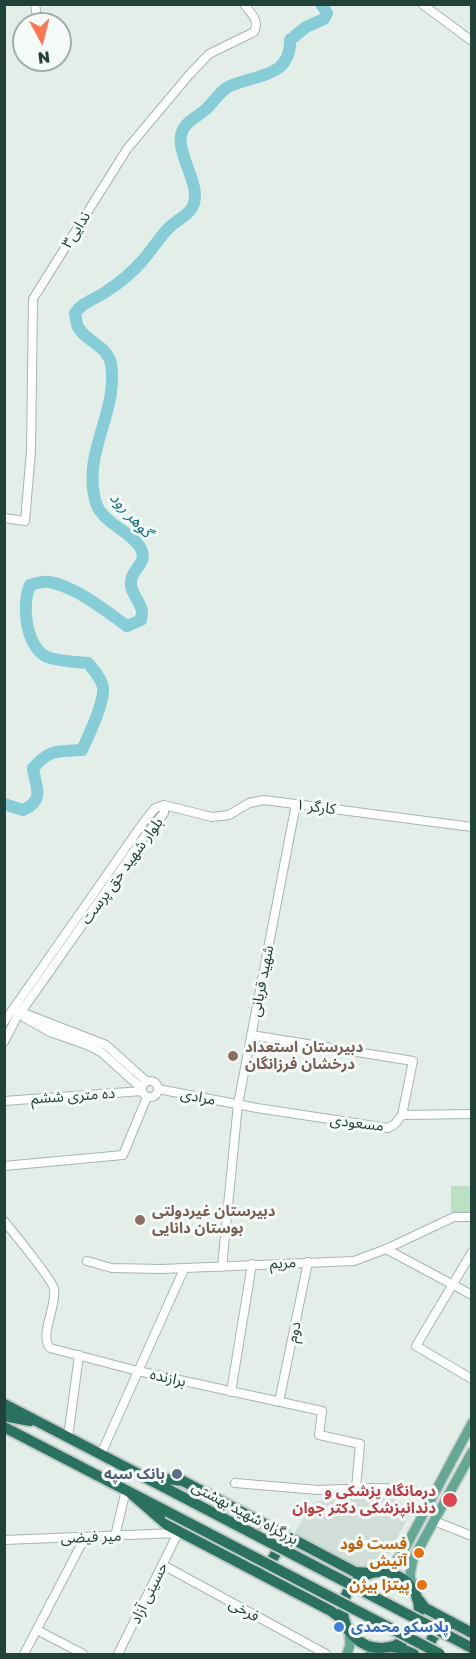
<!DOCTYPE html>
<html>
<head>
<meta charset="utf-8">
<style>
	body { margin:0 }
	#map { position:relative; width:476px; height:1659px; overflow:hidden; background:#e3eee9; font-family:"Golos Text",sans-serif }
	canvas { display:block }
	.frame { position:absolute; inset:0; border:6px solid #214238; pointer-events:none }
	.north { position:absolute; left:12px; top:12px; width:60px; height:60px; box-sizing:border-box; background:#f4faf7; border:2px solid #a0b0ab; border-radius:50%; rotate:173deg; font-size:16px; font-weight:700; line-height:24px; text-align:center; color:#214238 }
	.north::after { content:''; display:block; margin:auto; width:21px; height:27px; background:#fd7852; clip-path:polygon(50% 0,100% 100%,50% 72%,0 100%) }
</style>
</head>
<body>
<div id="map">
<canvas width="476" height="1659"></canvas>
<div class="frame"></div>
<div class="north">N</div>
</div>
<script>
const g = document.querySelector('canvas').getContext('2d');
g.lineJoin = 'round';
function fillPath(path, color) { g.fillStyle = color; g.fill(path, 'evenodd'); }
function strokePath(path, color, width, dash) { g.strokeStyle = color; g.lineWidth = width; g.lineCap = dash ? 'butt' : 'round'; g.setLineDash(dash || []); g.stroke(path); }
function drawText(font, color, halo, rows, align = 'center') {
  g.font = font + ' "Golos Text","Noto Sans Arabic",sans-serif'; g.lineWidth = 6; g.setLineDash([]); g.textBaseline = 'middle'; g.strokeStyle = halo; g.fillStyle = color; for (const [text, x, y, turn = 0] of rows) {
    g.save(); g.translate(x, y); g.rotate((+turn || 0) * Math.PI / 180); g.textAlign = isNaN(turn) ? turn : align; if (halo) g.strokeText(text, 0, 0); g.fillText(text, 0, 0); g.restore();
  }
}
const built = new Path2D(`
	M386 1495 413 1509 386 1558 376 1564 362 1568H351L292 1536 315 1501Z`);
const green = new Path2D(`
	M451 1186H471V1212H451Z`);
const river = new Path2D(`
	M4 804 23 810C46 800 35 786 33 768 51 748 56 752 82 750 88 737 105 702 103 687 101 678 94 670 88 663 78 662 53 661 45 656 25 643 22 605 30 585 36 583 43 581 49 582 75 586 106 611 127 626L141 620C141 617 142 614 142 611 140 600 127 590 132 577 136 566 147 562 141 549 133 532 102 523 96 503 81 453 119 412 111 364 108 346 85 341 78 327 76 323 76 317 75 313 83 302 93 300 104 293 118 284 132 273 143 260 153 249 161 234 172 225 180 218 191 214 194 203 201 179 167 144 187 124 192 119 199 115 205 110 213 103 219 92 228 87 254 74 291 79 290 40L306 27 324 19 327 13 321 4`);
const minor = new Path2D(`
	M35 4 38 24
	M422 4 472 41
	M4 518 25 521 31 451 33 299 127 149 189 75 209 54 254 32C260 20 251 14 244 4
	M164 805 212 817 229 815 249 803 264 800 472 827
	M18 1010 25 1018 50 1032 87 1045 101 1052 141 1088
	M21 1012 106 1045 146 1081
	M4 1022 143 823 155 808 164 805
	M251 1035 413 1061 402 1115
	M4 1042 16 1019 38 988 141 841 164 813V805
	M142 1089a8 8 0 1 1 16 0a8 8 0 1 1-16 0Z
	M158 1089 257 1108 388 1128 395 1124 402 1115 472 1114
	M4 1101 142 1091
	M4 1166 123 1155 147 1097
	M4 1221C13 1232 53 1281 54 1289 57 1307 39 1334 50 1348L138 1371 322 1411 319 1435 360 1444 356 1488
	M386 1249 472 1295
	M472 1252 416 1346 472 1379
	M87 1261 112 1268 161 1269 354 1261 386 1249 454 1217H472
	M222 1267 238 1104 296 804
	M231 1392 252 1264
	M279 1402 308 1262
	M68 1437 79 1355
	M101 1454 184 1269
	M235 1483 318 1490 372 1488 409 1489 432 1498
	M434 1521 472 1536
	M115 1536 126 1490
	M4 1540 178 1533
	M163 1565 326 1654
	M37 1630 83 1654
	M24 1654 85 1537
	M118 1654 179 1531`);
const major = new Path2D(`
	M377 1572 392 1566 403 1552 472 1423
	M413 1588 410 1575 413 1559 472 1452
	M347 1654 350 1645 349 1631
	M370 1654 382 1648`);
const highway = new Path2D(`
	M4 1404 177 1494
	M4 1416 30 1421
	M4 1427 168 1512
	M142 1476 183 1481 355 1572 372 1573
	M128 1491 167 1525 331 1611 339 1617 348 1630
	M261 1567 271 1561 284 1541
	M343 1610a38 38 0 1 1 76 0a38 38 0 1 1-76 0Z
	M419 1600 425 1608 472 1633
	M391 1647 399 1648 414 1654
	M429 1654C428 1641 434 1632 447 1627`);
const highwayBridge = new Path2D(`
	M177 1494 472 1648
	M168 1512 440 1654`);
const markers = [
	[233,1056,6,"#8d6e63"],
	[140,1220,6,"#8d6e63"],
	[177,1474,6,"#5c6f8a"],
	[450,1500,8,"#e0444e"],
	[419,1553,6,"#e8710a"],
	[422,1585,6,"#e8710a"],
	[339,1627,6,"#3f7fe0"]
];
const streetNames = [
	["ندایی۳",76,230,-58],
	["کارگر ۱",316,807,7],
	["بلوار شهید حق پرست",122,871,-54],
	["شهید قربانی",262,981,-79],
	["ده متری ششم",73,1096,-4],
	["مرادی",198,1097,11],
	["مسعودی",357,1123,7],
	["مریم",283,1263,-2],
	["دوم",294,1332,-78],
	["برازنده",168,1378,13],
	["بزرگراه شهید بهشتی",245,1513,28],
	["میر فیضی",91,1537,-2],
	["حسینی آزاد",149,1593,-64],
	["فرخی",244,1610,29]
];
const educationNames = [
	["دبیرستان استعداد",245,1047],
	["درخشان فرزانگان",245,1064],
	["دبیرستان غیردولتی",152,1211],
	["بوستان دانایی",152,1228]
];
const serviceNames = [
	["بانک سپه",165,1474]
];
const healthNames = [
	["درمانگاه پزشکی و",436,1491],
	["دندانپزشکی دکتر جوان",436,1508]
];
const foodNames = [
	["فست فود",407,1544],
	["آتیش",407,1561],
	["پیتزا بیژن",410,1585]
];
const shopNames = [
	["پلاسکو محمدی",351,1627]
];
const waterNames = [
	["گوهر رود",131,515,48]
];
fillPath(built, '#d1ded8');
fillPath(green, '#bbe1c4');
strokePath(river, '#87cdd8', 12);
strokePath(minor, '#a5b7b0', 10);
strokePath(major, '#c1cac7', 12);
strokePath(highway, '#c1cac7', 14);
strokePath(minor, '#fff', 8);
strokePath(major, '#64a794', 9);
strokePath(highway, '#2a7160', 10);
strokePath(highwayBridge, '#c1cac7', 14, []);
strokePath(highwayBridge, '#2a7160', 10);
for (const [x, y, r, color] of markers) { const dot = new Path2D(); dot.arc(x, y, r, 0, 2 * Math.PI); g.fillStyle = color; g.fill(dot); strokePath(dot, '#f4faf7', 2); }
drawText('15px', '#214238', '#f4faf7', streetNames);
drawText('bold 15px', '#785e54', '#f4faf7', educationNames, 'left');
drawText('bold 15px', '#4e5e75', '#f4faf7', serviceNames, 'right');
drawText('bold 15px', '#be3a42', '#f4faf7', healthNames, 'right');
drawText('bold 15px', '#c56008', '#f4faf7', foodNames, 'right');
drawText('bold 15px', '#366cbe', '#f4faf7', shopNames, 'left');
drawText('italic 16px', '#157483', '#f4faf7', waterNames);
</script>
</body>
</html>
